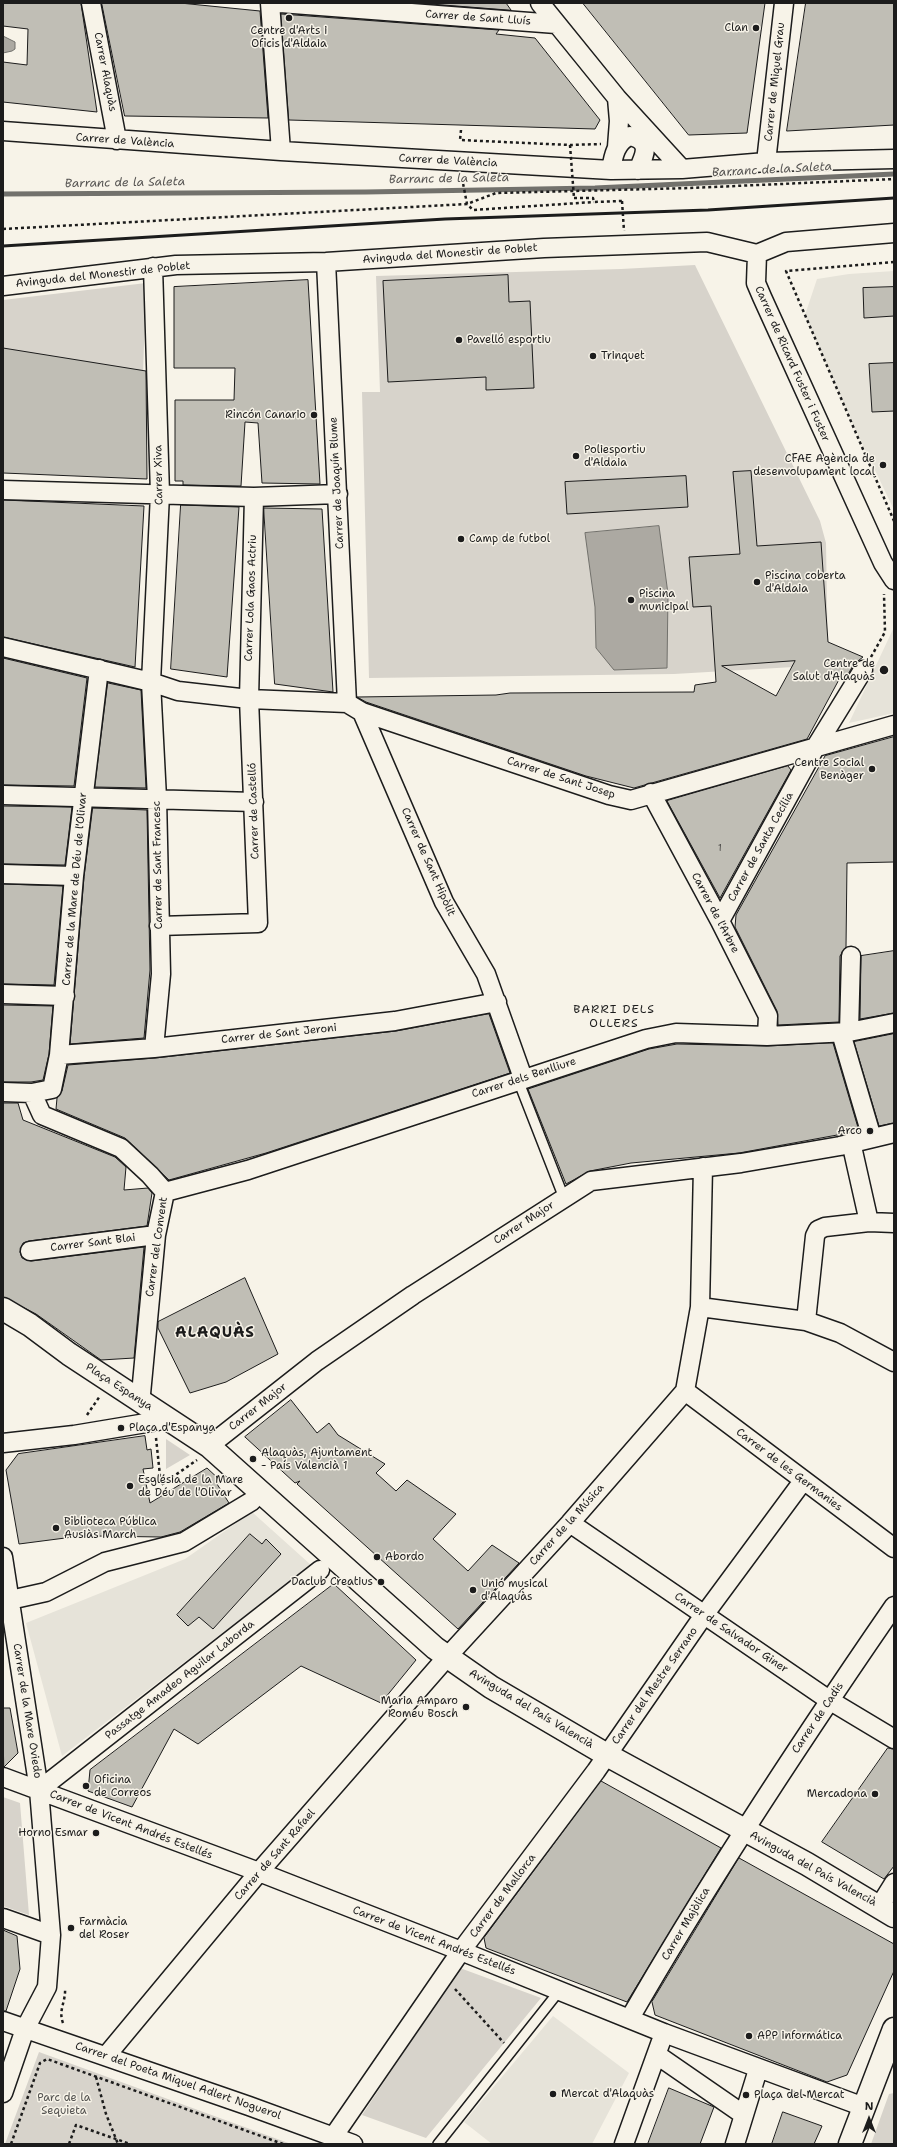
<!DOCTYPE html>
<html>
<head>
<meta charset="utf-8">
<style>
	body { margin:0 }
	#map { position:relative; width:897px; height:2147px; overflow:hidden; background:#f7f3e8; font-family:"Shantell Sans",sans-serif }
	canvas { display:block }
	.frame { position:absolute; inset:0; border:4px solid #1c1c1c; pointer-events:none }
	.north { position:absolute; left:849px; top:2099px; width:40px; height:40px; -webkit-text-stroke:3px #f7f3e8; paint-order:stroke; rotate:0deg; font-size:11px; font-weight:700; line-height:16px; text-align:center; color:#1c1c1c }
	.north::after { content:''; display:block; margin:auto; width:14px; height:18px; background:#1c1c1c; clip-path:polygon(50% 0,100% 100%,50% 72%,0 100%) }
</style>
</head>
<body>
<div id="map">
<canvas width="897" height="2147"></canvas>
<div class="frame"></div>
<div class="north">N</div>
</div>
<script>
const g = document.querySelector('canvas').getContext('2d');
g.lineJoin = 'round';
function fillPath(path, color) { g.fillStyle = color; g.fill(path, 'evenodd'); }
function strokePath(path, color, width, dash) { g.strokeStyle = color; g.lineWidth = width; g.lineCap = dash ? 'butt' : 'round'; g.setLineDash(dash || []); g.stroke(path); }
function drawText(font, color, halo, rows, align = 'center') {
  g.font = font + ' "Shantell Sans",sans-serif'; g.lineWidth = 3; g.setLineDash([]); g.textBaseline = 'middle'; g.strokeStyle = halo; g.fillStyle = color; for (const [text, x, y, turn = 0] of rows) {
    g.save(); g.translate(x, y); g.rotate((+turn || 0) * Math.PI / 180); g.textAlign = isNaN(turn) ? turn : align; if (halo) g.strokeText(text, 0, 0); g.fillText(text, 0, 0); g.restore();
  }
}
const built = new Path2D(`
	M894 271V510L851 420 805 315 817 279 849 274Z
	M894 627V713L849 723Z
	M252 1512 311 1565 62 1756 26 1623 185 1559Z
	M553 2016 629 2073 592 2144H492L464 2122Z`);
const green = new Path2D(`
	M695 265 820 521 826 543 828 665 674 674 369 678 362 392H380L376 276 621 269Z
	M146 283 143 375 3 352V300Z
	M166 1439 190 1455 166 1469Z
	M3 1797 20 1803 29 1915 3 1906Z
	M460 1968 541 1998 426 2138 362 2115Z
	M39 2052 291 2144H5Z
	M894 2093V2144H871L889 2094Z`);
const water = new Path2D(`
	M3 36 15 42V49L12 51 3 53Z
	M659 526 668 594 667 668 614 670 596 648 595 607 585 533Z`);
const stream = new Path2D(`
	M3 194 366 192 595 188 894 174`);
const building = new Path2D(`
	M3 3H81L97 112 3 102V62L27 65 28 29 3 26Z
	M102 3H180L260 11 268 118 125 116Z
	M418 3H506L511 10Z
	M583 3H765L747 133 689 135Z
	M806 3H894V125L787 131Z
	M281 14 499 30 496 34 535 38 600 120 595 129 289 120Z
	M508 275 509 302 530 301 534 388 486 390V377L388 382 383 281Z
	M308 280 320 484 262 483 258 423 245 422 241 486 183 485V481H175V400H234L235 368H174V287Z
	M894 287V316L864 318 863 288Z
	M3 348 146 371 147 479 3 473Z
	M894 363V411L872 412 869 364Z
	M751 471 757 546 821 542 828 642 863 657 854 664 847 676 842 674 807 739 634 788 586 776 366 702 357 697 496 695 510 693 694 692 695 685 716 682 711 606 693 607 689 557 740 554 733 472ZM795 661 776 696 722 666Z
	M686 476 688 507 567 514 565 482Z
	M3 500 144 506 135 667 3 637Z
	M181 505 239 507 227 677 171 669Z
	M264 508 322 509 333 692 275 684Z
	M3 658 87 678 74 786 3 785Z
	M108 683 141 690 146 788 95 787Z
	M894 737V862L847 863 846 947 840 956 839 1022 778 1025 777 1011 735 927 736 915 825 756Z
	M788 766 791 770 720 898 667 801Z
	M3 806 72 807 65 865 3 864Z
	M93 808 147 810 150 970 144 1038 70 1044 84 877Z
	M3 884 63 886 54 985 3 984Z
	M894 951V1013L860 1019 861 956Z
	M3 1005 53 1006 49 1054 43 1080 31 1082H3Z
	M489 1014 510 1073 266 1153 169 1180 125 1138 56 1109 57 1098 62 1091 68 1065 155 1058 396 1031Z
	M894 1034V1123L879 1126 854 1042Z
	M833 1043 859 1131 739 1153 631 1163 590 1171 566 1184 528 1089 649 1049 677 1044 767 1046Z
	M3 1103H18L23 1120 115 1157 126 1167 124 1190 148 1188 152 1193 147 1226 29 1241 23 1243 20 1252 22 1258 31 1261 144 1247 134 1358 101 1360 36 1314 3 1297Z
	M245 1278 278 1354 226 1382 190 1393 158 1328V1322Z
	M291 1400 317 1433 329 1423 338 1435 385 1464 376 1473 396 1491 407 1480 456 1514 433 1539 468 1571 492 1545 519 1563 458 1629 297 1484 300 1481 295 1483 245 1437Z
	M145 1436 147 1450 151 1449 153 1468 143 1469 150 1503 207 1468 221 1481 217 1484 229 1503 180 1532 161 1537 96 1536V1534L19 1544 6 1470 18 1454Z
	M250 1534 262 1544 266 1539 281 1554 213 1629 199 1617 188 1626 177 1615Z
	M334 1584 416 1660 381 1703 301 1666 198 1744 174 1729 132 1807 88 1791 90 1770Z
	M3 1708H10L18 1753 4 1767Z
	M888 1748 894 1749V1866L884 1879 822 1842Z
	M601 1781 721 1848 627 2002 486 1948 484 1938Z
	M739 1858 894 1944V1971L847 2075 827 2082 655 2015 652 2002Z
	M3 1930 17 1936 20 1969 6 2011H3Z
	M669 2088 714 2107 700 2144H648Z
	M783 2112 822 2126 814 2144H772Z`);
const path = new Path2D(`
	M461 130 460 140 570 145 601 144
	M462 178 467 204 473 210 594 202
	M574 198H593L594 202 622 201
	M3 229 467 204 496 193 690 188 894 179
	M894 262 786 271 894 521
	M871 657 885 632 884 594
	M87 1415 100 1396
	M156 1438 161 1485 197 1460
	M455 1989 504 2043
	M63 2023C58 2010 66 2002 65 1988
	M96 2077 106 2114 118 2144
	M11 2144 40 2063 47 2059 283 2144
	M69 2144 76 2125 130 2144`);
const lane = new Path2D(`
	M518 1080 564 1198
	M438 2144 560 1990`);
const street = new Path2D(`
	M91 3 117 140
	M270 3 281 151
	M280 3 556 24
	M540 3 617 98 682 169
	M617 98 619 121 617 147
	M3 131 281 151 611 170 682 169 766 162 894 159
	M766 162 784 3
	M611 170C613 157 616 141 630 136 652 141 645 155 638 170
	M757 254 756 283 762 297 883 563 894 580
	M326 262 347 703
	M153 267 160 494 151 682 157 798 161 974 154 1048
	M3 286 176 265 326 262 544 248 707 242 757 254 786 242 894 233
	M3 490 254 497 338 494
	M3 647 151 682 178 691 249 699 347 703 362 712 609 795 631 800 894 725
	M362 712 444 902 486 974 523 1078
	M651 793 720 921 768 1016 767 1036
	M3 795 254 802
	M3 874 74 876
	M720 921 815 748 863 670
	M159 926 258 923 249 699 254 497
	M3 994 65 996
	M849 1032 851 956
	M841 1033 872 1138
	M59 1055 154 1048 395 1021 497 1002
	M3 1092 32 1093 42 1115 121 1148 150 1175 165 1192 156 1235 141 1394 137 1399
	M32 1093 52 1089 59 1055 74 876 99 669
	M851 1142 869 1222
	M165 1192 248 1170 646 1039 676 1033 767 1036 849 1032 894 1023
	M30 1251 156 1235
	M700 1307 806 1321 840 1333 894 1362
	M806 1321 815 1236 818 1230 825 1227 869 1222 894 1223
	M685 1391 894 1548
	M685 1391 700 1307 703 1167
	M3 1443 74 1435 158 1421
	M209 1446 317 1361 413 1295 591 1181 741 1163 840 1146 894 1133
	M570 1523 829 1700 894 1739
	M3 1557 39 1790 51 1935 47 1987 25 2029 3 2093
	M10 1600 46 1592 105 1562 184 1542 252 1501
	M3 1777 259 1872 461 1951 664 2033 864 2107
	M39 1790 320 1570
	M879 1907 894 1883
	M3 1918 51 1935
	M630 2018C711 1877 801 1741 894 1606
	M3 2021 249 2106 353 2144
	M106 2056 259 1872 447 1657 570 1523 685 1391
	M660 2057 744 2115
	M333 2137 461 1951 596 1771 704 1615 803 1481
	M624 2144 664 2033
	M735 2144 756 2076`);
const secondary = new Path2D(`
	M3 1309 30 1325 69 1354 209 1446 435 1648 491 1687 607 1755 807 1864 894 1916
	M850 2144 894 2029`);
const rail = new Path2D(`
	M3 246 445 219 708 210 894 198`);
const pathBridge = new Path2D(`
	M570 145 574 198
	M622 201 624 231`);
const markers = [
	[289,18,4,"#1c1c1c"],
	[756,28,4,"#1c1c1c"],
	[459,340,4,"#1c1c1c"],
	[593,356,4,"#1c1c1c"],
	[314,415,4,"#1c1c1c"],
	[576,456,4,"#1c1c1c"],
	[883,465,4,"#1c1c1c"],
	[461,539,4,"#1c1c1c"],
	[757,582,4,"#1c1c1c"],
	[631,600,4,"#1c1c1c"],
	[884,670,5,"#1c1c1c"],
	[872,769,4,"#1c1c1c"],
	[870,1131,4,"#1c1c1c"],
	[121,1428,4,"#1c1c1c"],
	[253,1459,4,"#1c1c1c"],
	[130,1486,4,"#1c1c1c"],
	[56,1528,4,"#1c1c1c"],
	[377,1557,4,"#1c1c1c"],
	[381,1582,4,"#1c1c1c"],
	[473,1590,4,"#1c1c1c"],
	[466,1707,4,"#1c1c1c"],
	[86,1786,4,"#1c1c1c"],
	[875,1794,4,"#1c1c1c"],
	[96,1833,4,"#1c1c1c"],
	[71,1928,4,"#1c1c1c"],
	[749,2036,4,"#1c1c1c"],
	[553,2094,4,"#1c1c1c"],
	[746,2095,4,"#1c1c1c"]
];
const numberNames = [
	["1",720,849]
];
const streetNames = [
	["Carrer de Sant Lluís",478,18,4],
	["Carrer Alaquàs",105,72,79],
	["Carrer de Miquel Grau",775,82,-84],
	["Carrer de València",125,141,4],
	["Carrer de València",448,161,3],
	["Avinguda del Monestir de Poblet",450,254,-4],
	["Avinguda del Monestir de Poblet",103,275,-6],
	["Carrer de Ricard Fuster i Fuster",792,364,66],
	["Carrer Xiva",159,475,-91],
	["Carrer de Joaquín Blume",337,483,-93],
	["Carrer Lola Gaos Actriu",251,598,-88],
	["Carrer de Sant Josep",561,778,18],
	["Carrer de Castelló",254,811,-92],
	["Carrer de Santa Cecília",761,847,-61],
	["Carrer de Sant Hipòlit",428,862,66],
	["Carrer de Sant Francesc",158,865,-91],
	["Carrer de la Mare de Déu de l'Olivar",75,889,-85],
	["Carrer de l'Arbre",715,913,62],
	["Carrer de Sant Jeroni",279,1034,-6],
	["Carrer dels Benlliure",524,1078,-18],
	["Carrer Major",524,1223,-33],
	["Carrer Sant Blai",93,1243,-7],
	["Carrer del Convent",157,1247,-82],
	["Plaça Espanya",119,1387,33],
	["Carrer Major",258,1407,-38],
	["Carrer de les Germanies",789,1470,37],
	["Carrer de la Música",567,1525,-48],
	["Carrer de Salvador Giner",731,1633,34],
	["Passatge Amadeo Aguilar Laborda",180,1680,-38],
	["Carrer del Mestre Serrano",655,1686,-55],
	["Avinguda del País Valencià",531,1709,31],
	["Carrer de la Mare Oviedo",27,1711,81],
	["Carrer de Cadis",818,1718,-56],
	["Carrer de Vicent Andrés Estellés",131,1825,21],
	["Carrer de Sant Rafael",275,1855,-49],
	["Avinguda del País Valencià",813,1869,29],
	["Carrer de Mallorca",503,1896,-53],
	["Carrer Majòlica",686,1924,-59],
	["Carrer de Vicent Andrés Estellés",434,1941,21],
	["Carrer del Poeta Miquel Adlert Noguerol",178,2081,19]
];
const poiNames = [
	["Clan",748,28,"right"],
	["Centre d'Arts i",289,31,"center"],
	["Oficis d'Aldaia",289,44,"center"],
	["Pavelló esportiu",467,340],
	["Trinquet",601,356],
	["Rincón Canario",306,415,"right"],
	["Poliesportiu",584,450],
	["d'Aldaia",584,463],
	["CFAE Agència de",875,459,"right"],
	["desenvolupament local",875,472,"right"],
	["Camp de futbol",469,539],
	["Piscina coberta",765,576],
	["d'Aldaia",765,589],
	["Piscina",639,594],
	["municipal",639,607],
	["Centre de",875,664,"right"],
	["Salut d'Alaquàs",875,677,"right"],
	["Centre Social",864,763,"right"],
	["Benàger",864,776,"right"],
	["Arco",862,1131,"right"],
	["Plaça d'Espanya",129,1428],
	["Alaquàs, Ajuntament",261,1453],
	["- País Valencià 1",261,1466],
	["Església de la Mare",138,1480],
	["de Déu de l'Olivar",138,1493],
	["Biblioteca Pública",64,1522],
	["Ausiàs March",64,1535],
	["Abordo",385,1557],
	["Daclub Creatius",373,1582,"right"],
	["Unió musical",481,1584],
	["d'Alaquàs",481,1597],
	["Maria Amparo",458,1701,"right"],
	["Romeu Bosch",458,1714,"right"],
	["Oficina",94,1780],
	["de Correos",94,1793],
	["Mercadona",867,1794,"right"],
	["Horno Esmar",88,1833,"right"],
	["Farmàcia",79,1922],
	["del Roser",79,1935],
	["APP informática",757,2036],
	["Mercat d'Alaquàs",561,2094],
	["Plaça del Mercat",754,2095]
];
const parkNames = [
	["Parc de la",64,2098],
	["Sequieta",64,2111]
];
const waterNames = [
	["Barranc de la Saleta",772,170,-3],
	["Barranc de la Saleta",449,179,-1],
	["Barranc de la Saleta",125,183,-1]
];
const neighbourhoodNames = [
	["BARRI DELS",614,1010],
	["OLLERS",614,1024]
];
const districtNames = [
	["ALAQUÀS",215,1333]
];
fillPath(built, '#e6e3d9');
fillPath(green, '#d7d3cb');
fillPath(water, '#aca9a2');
strokePath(water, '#72716c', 1);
strokePath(stream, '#72716c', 5);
fillPath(building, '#c0beb5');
strokePath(building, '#1c1c1c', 1);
strokePath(lane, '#1c1c1c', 12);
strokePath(street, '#1c1c1c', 21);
strokePath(secondary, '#1c1c1c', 25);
strokePath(path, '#1c1c1c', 2.5, [3, 3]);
strokePath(lane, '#f7f3e8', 9);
strokePath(street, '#f7f3e8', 18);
strokePath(secondary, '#f7f3e8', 22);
strokePath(rail, '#1c1c1c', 3);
strokePath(pathBridge, '#1c1c1c', 2.5, [3, 3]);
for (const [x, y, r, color] of markers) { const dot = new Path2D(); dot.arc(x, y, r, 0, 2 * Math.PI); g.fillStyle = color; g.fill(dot); strokePath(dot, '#f7f3e8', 1.5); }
drawText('9px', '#454442', null, numberNames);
drawText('11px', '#1c1c1c', '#f7f3e8', streetNames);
drawText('11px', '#1c1c1c', '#f7f3e8', poiNames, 'left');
drawText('11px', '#545351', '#f7f3e8', parkNames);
drawText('italic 12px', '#565452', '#f7f3e8', waterNames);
g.letterSpacing = '1px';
drawText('12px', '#1c1c1c', '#f7f3e8', neighbourhoodNames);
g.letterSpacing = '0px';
g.letterSpacing = '1px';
drawText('bold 15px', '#1c1c1c', '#f7f3e8', districtNames);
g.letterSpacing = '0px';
</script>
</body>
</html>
